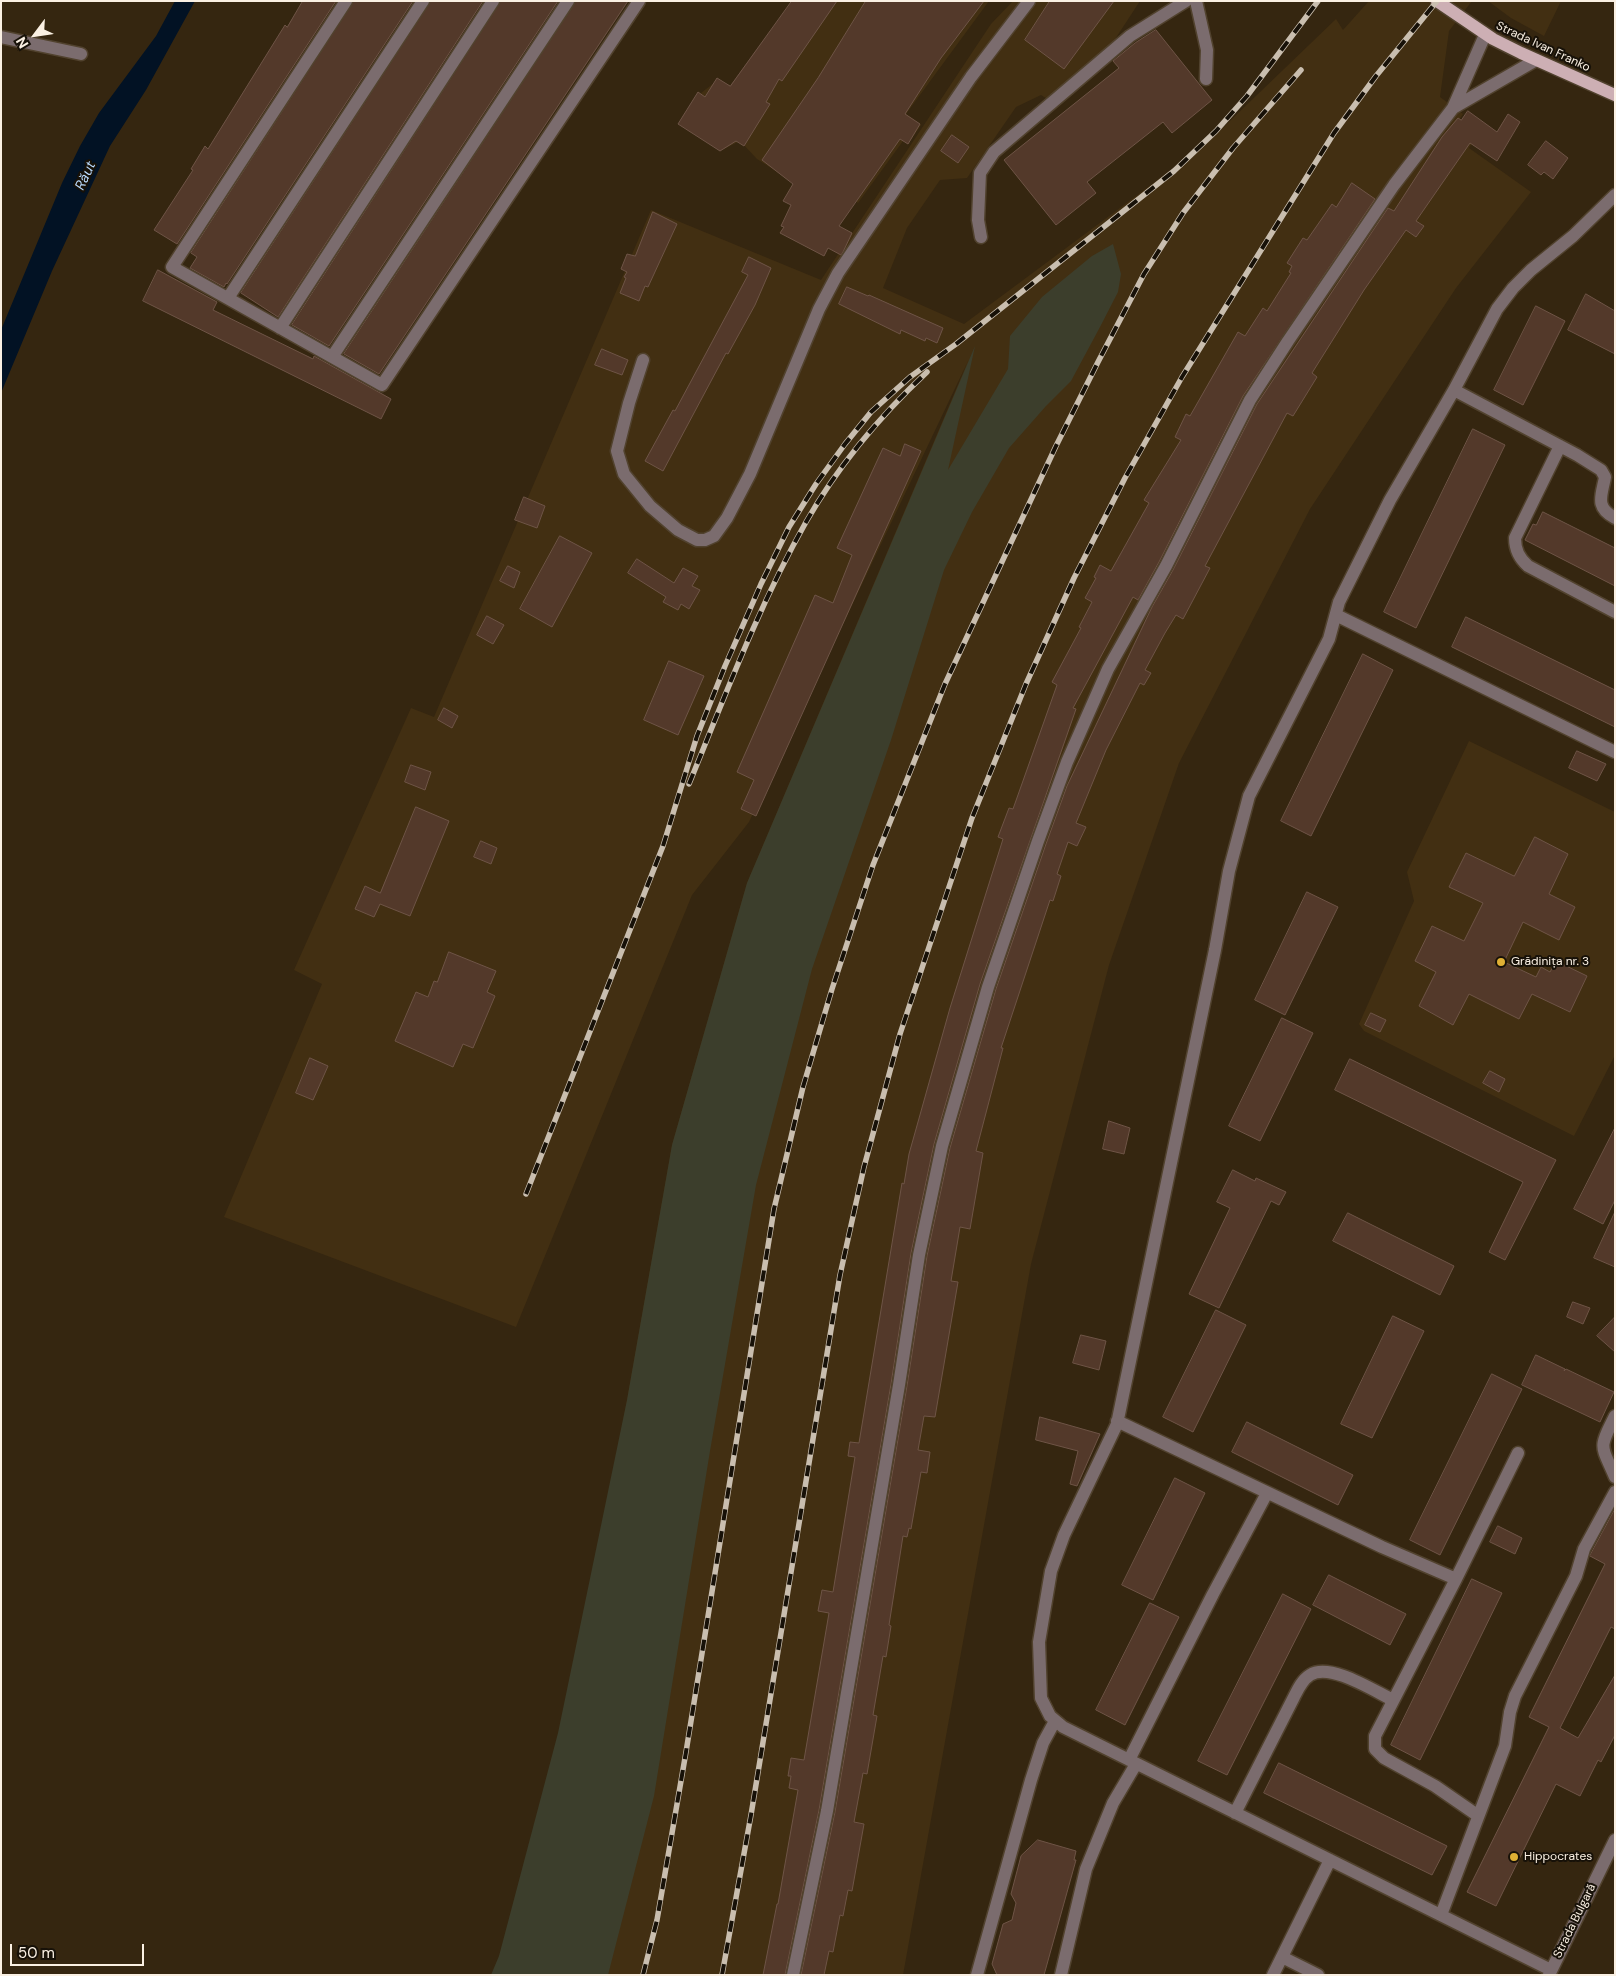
<!DOCTYPE html>
<html>
<head>
<meta charset="utf-8">
<style>
	body { margin:0 }
	#map { position:relative; width:1616px; height:1976px; overflow:hidden; background:#352610; font-family:"DM Sans",sans-serif }
	canvas { display:block }
	.frame { position:absolute; inset:0; border:2px solid #faf0e3; pointer-events:none }
	.north { position:absolute; left:10px; top:10px; width:50px; height:50px; -webkit-text-stroke:4px #171108; paint-order:stroke; rotate:239deg; font-size:14px; font-weight:700; line-height:20px; text-align:center; color:#faf0e3 }
	.north::after { content:''; display:block; margin:auto; width:18px; height:22px; background:#faf0e3; clip-path:polygon(50% 0,100% 100%,50% 72%,0 100%) }
	.scale { position:absolute; left:10px; top:1944px; width:134px; height:22px; box-sizing:border-box; border:2px solid #faf0e3; border-top:0; padding-left:6px; font-size:15px; line-height:18px; white-space:nowrap; color:#faf0e3; -webkit-text-stroke:4px #171108; paint-order:stroke }
</style>
</head>
<body>
<div id="map">
<canvas width="1616" height="1976"></canvas>
<div class="frame"></div>
<div class="north">N</div>
<div class="scale">50 m</div>
</div>
<script>
const g = document.querySelector('canvas').getContext('2d');
g.lineJoin = 'round';
function fillPath(path, color) { g.fillStyle = color; g.fill(path, 'evenodd'); }
function strokePath(path, color, width, dash) { g.strokeStyle = color; g.lineWidth = width; g.lineCap = dash ? 'butt' : 'round'; g.setLineDash(dash || []); g.stroke(path); }
function drawText(font, color, halo, rows, align = 'center') {
  g.font = font + ' "DM Sans",sans-serif'; g.lineWidth = 4; g.setLineDash([]); g.textBaseline = 'middle'; g.strokeStyle = halo; g.fillStyle = color; for (const [text, x, y, turn = 0] of rows) {
    g.save(); g.translate(x, y); g.rotate((+turn || 0) * Math.PI / 180); g.textAlign = isNaN(turn) ? turn : align; if (halo) g.strokeText(text, 0, 0); g.fillText(text, 0, 0); g.restore();
  }
}
const built = new Path2D(`
	M796 1H989L906 114 921 125 908 144 903 141 858 203 845 193 818 198 757 159 740 141 724 149 700 138 680 123 701 93 719 79 731 88Z
	M1013 1H1140L1089 79 1058 106 1041 95 1016 107 967 178 940 180 907 228 883 288 964 324 1206 144 1336 19 1343 30 1369 1H1472L1449 31 1440 97 1463 114 1457 123 1476 137 1469 148 1531 192 1456 288 1310 509 1179 763 1109 965 1031 1264 903 1975H493L508 1934 555 1776 627 1400 672 1145 747 883 968 361 749 822 692 895 516 1327 224 1217 322 984 294 970 411 708 434 717 651 210 821 280 991 24Z
	M1488 1H1561L1544 36 1511 18Z
	M1469 741 1615 812V1055L1574 1136 1364 1031 1359 1024 1414 901 1407 872Z`);
const green = new Path2D(`
	M1113 244 1121 274 1118 292 1100 327 1071 381 1046 406 1009 448 972 512 944 570 891 740 812 969 756 1185 710 1451 654 1796 608 1975H491L499 1956 558 1733 627 1400 672 1145 747 883 975 346 948 470 1008 369 1010 336 1042 297 1092 256Z`);
const water = new Path2D(`
	M175 1H195L146 90 110 146 52 271 1 393V330L62 183 80 146 99 113 156 36Z`);
const building = new Path2D(`
	M303 1H336L177 244 154 230 193 170 191 169 205 146 208 149 285 25 287 27Z
	M354 1H413L227 284 226 283 224 287 190 268 197 257 191 253Z
	M431 1H483L278 317 241 293Z
	M501 1H558L329 346 292 325Z
	M576 1H628L379 374 344 354Z
	M792 1H837L782 81 779 79 766 102 770 104 744 146 736 141 720 151 678 124 698 92 705 97 717 78 730 86Z
	M866 1H984L941 58 905 114 920 124 908 144 900 139 839 226 852 233 843 252 841 255 828 248 824 256 780 233 784 227 781 226 791 205 783 201 793 184 762 160 818 78Z
	M1050 1H1114L1064 69 1025 40Z
	M1156 30 1212 100 1172 133 1163 122 1087 182 1096 193 1056 225 1004 160 1119 68 1113 61 1135 43Z
	M1468 111 1497 132 1508 114 1520 122 1497 161 1470 143 1416 221 1424 226 1416 237 1406 230 1364 290 1312 373 1317 377 1293 416 1287 413 1205 566 1210 568 1183 619 1176 615 1165 633 1145 670 1151 673 1144 685 1140 683 1106 750 1076 823 1086 827 1077 846 1068 842 1057 874 1061 876 1053 901 1050 900 1001 1048H1003L976 1151 983 1153 970 1229 960 1227 951 1281 958 1282 935 1417 924 1416 918 1450 930 1452 927 1473 921 1472 911 1529 909 1528 907 1537 903 1536 889 1625 891 1626 886 1657 883 1656 873 1715 877 1716 867 1774 863 1773 854 1822 864 1824 852 1891 848 1890 843 1916 840 1915 833 1952 829 1951 824 1975H801L835 1812 907 1386 927 1256 950 1148 996 989 1046 844 1067 786 1152 607 1173 570 1257 404 1388 208 1394 211 1442 137 1458 118 1461 120Z
	M952 135 969 147 958 163 941 151Z
	M1546 141 1568 158 1553 179 1544 172 1541 175 1528 165Z
	M1352 183 1375 199 1243 396 1159 562 1138 600 1133 597 1073 708 1076 709 980 984 934 1144 911 1253 891 1384 819 1810 785 1975H763L777 1904H778L798 1790 789 1788 791 1776H788L791 1758 804 1760 829 1613 818 1611 822 1590 833 1592 855 1457 848 1456 850 1442 859 1443 902 1183 904 1184 909 1154 950 1008 1003 839 998 837 1009 808 1013 809 1057 685 1052 682 1081 628 1079 627 1092 602 1085 598 1096 578 1094 577 1100 565 1111 571 1149 503 1144 500 1181 440 1175 437 1186 414 1190 416 1238 332 1245 336 1263 308 1267 311 1291 273 1289 272 1292 266 1287 263 1303 238 1307 240 1332 204 1336 207Z
	M653 212 677 224 648 287 645 286 639 301 620 293 626 278 624 277 627 272 621 269 627 254 635 256Z
	M749 257 771 268 755 305 728 354 726 353 663 471 645 461 673 410 675 411 748 275 742 272Z
	M158 270 217 302 213 310 313 359 314 356 391 399 381 419 143 301Z
	M847 287 868 296 869 295 943 328 937 343 926 338 925 341 901 330 900 334 839 304Z
	M1586 294 1615 311V354L1568 330Z
	M1536 306 1565 321 1523 405 1494 390Z
	M602 349 628 360 622 375 595 365Z
	M1473 429 1505 445 1416 628 1384 612Z
	M905 444 921 451 756 816 741 809 754 780 737 772 815 595 833 603 852 555 837 548 883 448 900 456Z
	M524 497 545 506 537 528 515 520Z
	M1543 512 1615 548V586L1525 540 1533 524 1536 525Z
	M560 536 592 553 552 627 520 609Z
	M637 559 674 583 683 568 698 576 692 586 700 590 689 609 681 604 678 610 663 602 666 597 628 573Z
	M508 566 520 572 514 588 500 581Z
	M487 616 504 625 493 644 477 635Z
	M1466 617 1615 690V727L1452 647Z
	M1363 654 1393 670 1311 836 1281 821Z
	M669 661 704 676 678 735 644 720Z
	M444 708 458 716 452 728 438 720Z
	M1577 751 1606 764 1597 781 1569 768Z
	M411 765 431 772 425 790 405 782Z
	M416 807 449 821 410 916 380 904 374 917 355 909 365 886 380 893Z
	M1535 837 1568 854 1549 894 1575 907 1559 940 1523 922 1504 962 1536 977 1541 967 1550 972 1556 961 1587 976 1570 1012 1532 994 1519 1019 1469 994 1453 1025 1419 1006 1436 972 1415 961 1432 926 1464 941 1483 903 1449 887 1466 853 1514 876Z
	M481 841 497 848 491 864 474 857Z
	M1307 892 1338 907 1285 1015 1255 1000Z
	M449 952 496 971 487 992 495 996 473 1048 463 1044 453 1067 395 1041 416 992 428 997 434 981 437 982Z
	M1371 1013 1386 1020 1380 1032 1365 1025Z
	M1282 1018 1313 1033 1260 1141 1229 1126Z
	M310 1058 328 1066 313 1100 296 1093Z
	M1350 1059 1556 1160 1505 1260 1489 1252 1523 1182 1335 1090Z
	M1490 1071 1505 1079 1499 1092 1483 1083Z
	M1109 1121 1130 1128 1124 1154 1103 1149Z
	M1615 1128V1200L1603 1224 1574 1209Z
	M1233 1170 1255 1181 1256 1178 1286 1192 1279 1205 1271 1201 1219 1308 1189 1294 1230 1208 1217 1202Z
	M1615 1212V1267L1594 1258Z
	M1348 1213 1454 1266 1440 1295 1333 1241Z
	M1573 1302 1590 1308 1583 1324 1567 1317Z
	M1216 1310 1246 1325 1193 1432 1163 1417Z
	M1393 1316 1424 1331 1372 1438 1341 1424Z
	M1615 1317V1352L1597 1336Z
	M1081 1335 1106 1341 1099 1370 1073 1363Z
	M1536 1355 1565 1369 1564 1371 1566 1369 1614 1392 1600 1422 1522 1385Z
	M1492 1374 1522 1389 1440 1555 1410 1540Z
	M1040 1417 1100 1434 1077 1486 1070 1484 1078 1451 1036 1440Z
	M1247 1422 1353 1475 1338 1505 1232 1452Z
	M1175 1478 1205 1493 1153 1600 1122 1585Z
	M1615 1509V1629L1611 1627 1560 1728 1578 1738 1615 1675V1735L1601 1762 1598 1760 1580 1796 1556 1784 1496 1906 1467 1892 1549 1727 1529 1717 1605 1564 1590 1556Z
	M1498 1526 1522 1538 1515 1554 1490 1542Z
	M1329 1575 1406 1614 1390 1645 1313 1605Z
	M1472 1579 1502 1593 1420 1760 1391 1745Z
	M1283 1594 1311 1609 1227 1775 1198 1761Z
	M1150 1603 1179 1617 1125 1725 1096 1710Z
	M1279 1763 1447 1846 1432 1875 1264 1793Z
	M1038 1840 1076 1851 1074 1860H1076L1044 1975H997L992 1964 1003 1924 1012 1920 1016 1903 1011 1894 1021 1856Z`);
const minor = new Path2D(`
	M346 1 172 267 382 385 639 1
	M1196 1 1207 50 1206 79
	M1 37 81 54
	M1453 108 1536 60
	M981 237 978 220 980 173 994 152 1130 36 1186 1
	M228 298 423 1
	M280 328 493 1
	M332 357 568 1
	M643 360 629 403 617 451 624 474 650 506 678 530 697 540H705L714 536 727 518 750 474 819 309 838 273 971 77 1029 1
	M1454 390 1577 455 1601 470 1605 477C1602 495 1594 507 1615 518
	M1560 446 1515 538C1515 550 1519 558 1528 566L1615 612
	M1336 615 1615 752
	M1615 1416C1598 1450 1601 1444 1615 1477
	M1117 1421 1382 1547 1456 1579
	M1129 1760 1213 1594 1267 1493
	M1235 1813 1294 1697C1298 1689 1302 1680 1310 1675 1330 1662 1374 1691 1393 1700
	M1477 1815 1435 1786 1384 1758 1375 1749V1736L1456 1579 1518 1453
	M1441 1915 1505 1746 1510 1712 1515 1696 1576 1576 1584 1549 1615 1492
	M1282 1957 1318 1975
	M1551 1970 1063 1727 1050 1716 1041 1698 1039 1642 1051 1571 1064 1535 1117 1424 1215 950 1229 871 1249 796 1329 639 1339 602 1390 500 1454 390 1497 309 1513 288 1531 270 1573 236 1615 195
	M793 1975 827 1811 899 1385 919 1255 942 1146 988 987 1038 841 1067 762 1108 669 1166 566 1250 400 1288 341 1394 185 1453 108 1485 35
	M977 1975 1031 1780 1043 1743 1055 1721
	M1061 1975 1086 1869 1113 1803 1136 1764
	M1273 1975 1330 1860
	M1549 1975 1615 1840`);
const major = new Path2D(`
	M1437 1 1493 39 1521 53 1615 95`);
const rail = new Path2D(`
	M689 784C725 696 759 605 806 522 838 466 880 416 927 372
	M526 1194 663 846 697 736 725 666 761 584 789 527 816 484 845 444 871 412 910 377 956 344 1135 202 1174 171 1216 131 1247 96 1318 1
	M643 1975 657 1920 686 1752 774 1209 803 1087 832 989 873 865 945 684 1056 446 1098 362 1144 274 1183 213 1233 148 1301 70
	M722 1975 751 1815 840 1275 864 1167 900 1034 972 818 1026 684 1074 578 1125 478 1182 377 1334 133 1376 76 1437 1`);
const markers = [
	[1501,962,5,"#dfb034"],
	[1514,1857,5,"#dfb034"]
];
const streetNames = [
	["Strada Ivan Franko",1543,47,25],
	["Strada Bulgară",1575,1921,-64]
];
const poiNames = [
	["Grădinița nr. 3",1511,962],
	["Hippocrates",1524,1857]
];
const waterNames = [
	["Răut",86,176,-65]
];
fillPath(built, '#422f12');
fillPath(green, '#3c3e2c');
fillPath(water, '#021224');
fillPath(building, '#53392a');
strokePath(building, '#6e5446', 1);
strokePath(minor, '#51422e', 15);
strokePath(major, '#51422e', 15);
strokePath(minor, '#7b6c6e', 12);
strokePath(major, '#cdafb4', 12);
strokePath(rail, '#c9beaf', 5.5);
strokePath(rail, '#171108', 4, [11]);
for (const [x, y, r, color] of markers) { const dot = new Path2D(); dot.arc(x, y, r, 0, 2 * Math.PI); g.fillStyle = color; g.fill(dot); strokePath(dot, '#171108', 2); }
drawText('12px', '#faf0e3', '#171108', streetNames);
drawText('12px', '#faf0e3', '#171108', poiNames, 'left');
drawText('italic 14px', '#bbdcff', '#171108', waterNames);
</script>
</body>
</html>
